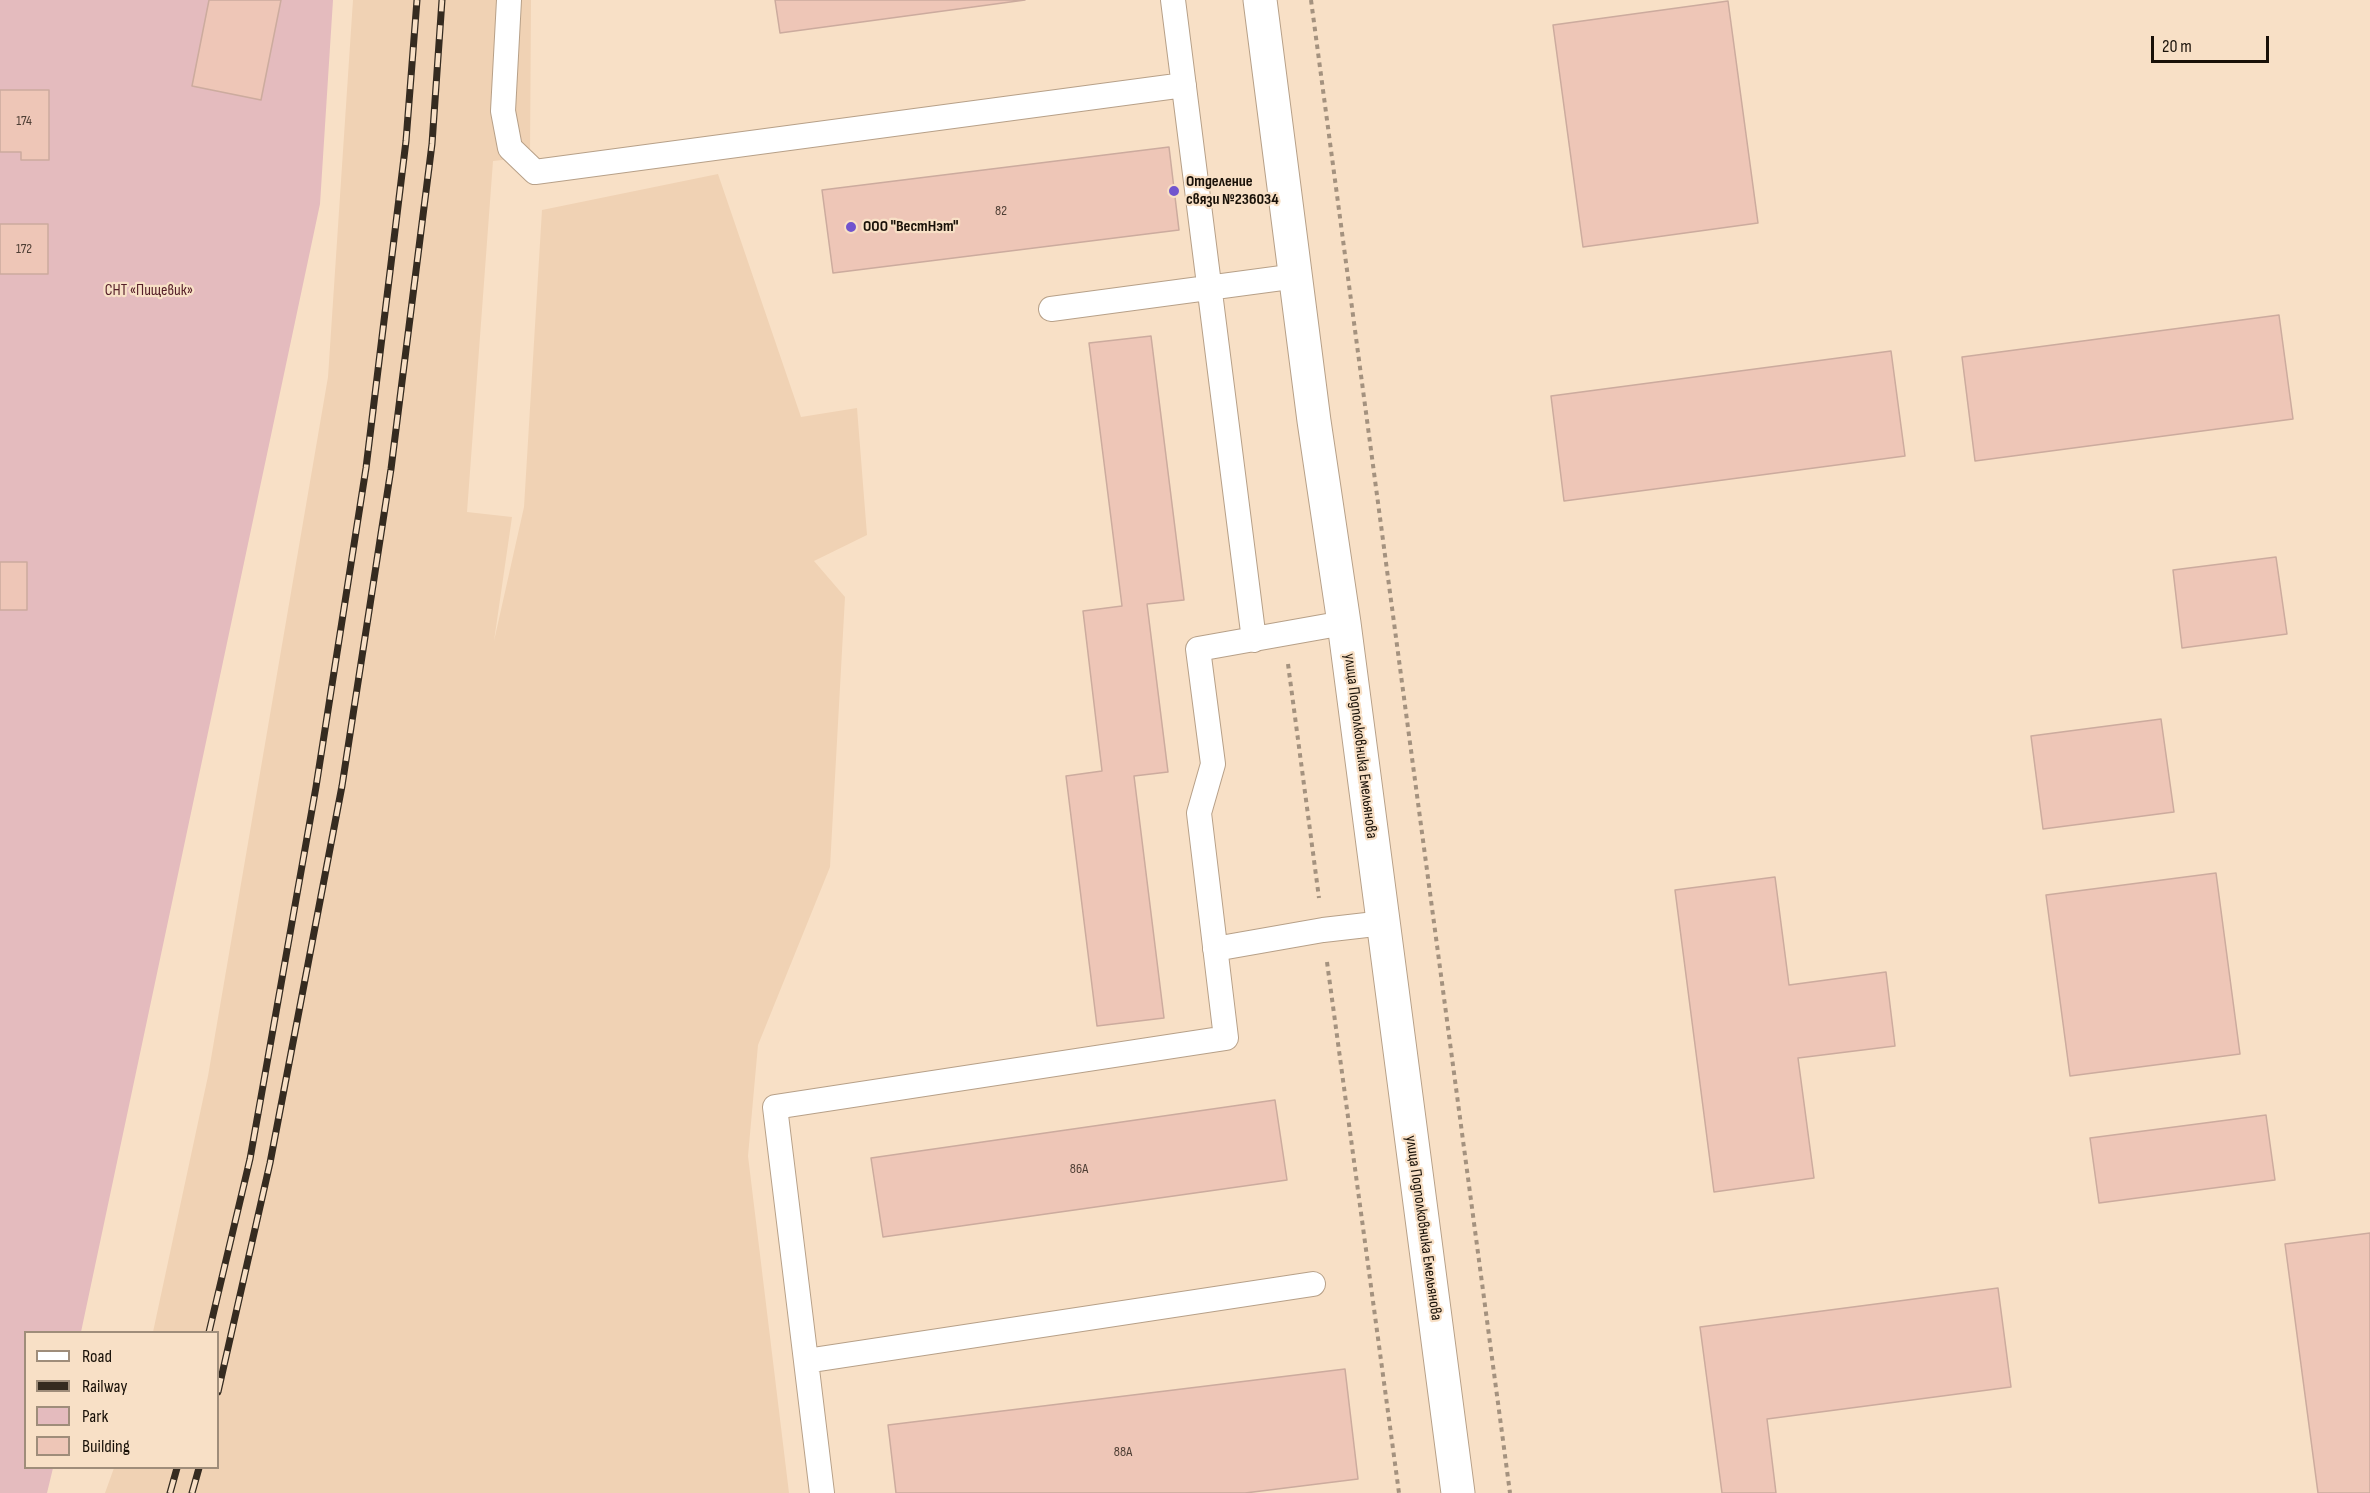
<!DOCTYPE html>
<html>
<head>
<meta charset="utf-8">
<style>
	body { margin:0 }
	#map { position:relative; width:2370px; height:1493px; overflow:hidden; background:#f8e0c6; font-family:"Sofia Sans Condensed",sans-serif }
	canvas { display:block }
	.legend { position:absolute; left:24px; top:1331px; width:195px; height:138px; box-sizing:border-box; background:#f8e0c6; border:2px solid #9f8d7a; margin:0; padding:8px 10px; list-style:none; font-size:18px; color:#191108 }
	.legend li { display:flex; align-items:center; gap:12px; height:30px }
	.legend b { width:30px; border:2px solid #9f8d7a }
	.scale { position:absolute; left:2151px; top:36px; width:118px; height:27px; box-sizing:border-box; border:3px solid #191108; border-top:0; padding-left:8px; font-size:18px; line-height:21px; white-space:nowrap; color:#191108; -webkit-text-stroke:4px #f8e0c6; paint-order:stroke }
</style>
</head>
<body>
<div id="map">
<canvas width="2370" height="1493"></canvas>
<ul class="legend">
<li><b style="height:8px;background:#fff"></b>Road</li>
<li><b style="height:8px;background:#352b20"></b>Railway</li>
<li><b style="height:16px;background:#e4bbbe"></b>Park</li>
<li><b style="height:16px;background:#eec6b7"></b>Building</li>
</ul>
<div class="scale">20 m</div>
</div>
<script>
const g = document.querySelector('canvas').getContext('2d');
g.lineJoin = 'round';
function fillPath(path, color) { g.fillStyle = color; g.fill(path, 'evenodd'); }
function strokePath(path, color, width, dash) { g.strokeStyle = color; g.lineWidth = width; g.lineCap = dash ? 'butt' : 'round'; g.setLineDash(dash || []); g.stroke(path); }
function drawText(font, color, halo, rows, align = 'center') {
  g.font = font + ' "Sofia Sans Condensed",sans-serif'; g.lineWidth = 4.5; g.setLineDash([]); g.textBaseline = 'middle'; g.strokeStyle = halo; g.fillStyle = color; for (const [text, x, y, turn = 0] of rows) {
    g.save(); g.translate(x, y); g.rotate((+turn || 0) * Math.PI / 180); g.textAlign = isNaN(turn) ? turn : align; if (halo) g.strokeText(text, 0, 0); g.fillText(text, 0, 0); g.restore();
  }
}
const built = new Path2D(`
	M353 0H531L530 157 493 161 467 512 512 517 494 641 524 507 542 210 718 174 801 417 857 408 867 535 814 561 845 597 830 867 758 1045 748 1156 789 1493H105L114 1468H218V1332H153L208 1076 328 377Z`);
const green = new Path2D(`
	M0 0H333L320 204 81 1332H26V1468H53L47 1493H0Z`);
const building = new Path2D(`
	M209 0H281L261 100 192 86Z
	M775 0H1025L780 33Z
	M1728 1 1758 223 1583 247 1553 25Z
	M0 90H49V160H21V152H0Z
	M1169 147 1179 230 833 273 822 190Z
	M0 224H48V274H0Z
	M2279 315 2293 419 1975 461 1962 357Z
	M1151 336 1184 600 1147 604 1168 772 1134 776 1164 1018 1097 1026 1066 776 1102 771 1083 611 1122 606 1089 343Z
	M1891 351 1905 456 1564 501 1551 396Z
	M2276 557 2287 634 2182 648 2173 570Z
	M0 562H27V610H0Z
	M2161 719 2174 812 2043 829 2031 736Z
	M2216 873 2240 1054 2070 1076 2046 895Z
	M1775 877 1789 985 1886 972 1895 1046 1798 1058 1814 1178 1714 1192 1675 890Z
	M1275 1100 1287 1180 883 1237 871 1158Z
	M2266 1115 2275 1180 2099 1203 2090 1138Z
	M2370 1233V1493H2318L2285 1244Z
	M1998 1288 2011 1387 1767 1419 1776 1493H1722L1700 1327Z
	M1345 1369 1358 1479 1245 1493H896L888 1425Z`);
const path = new Path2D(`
	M1311 0 1510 1493
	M1288 664 1319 898
	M1327 962 1399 1493`);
const service = new Path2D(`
	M509 0 503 111 510 148 535 172 1184 85
	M1173 0 1254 640
	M1051 309 1282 278 1295 273
	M1215 949 1323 930 1384 923
	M1313 1284 806 1361 775 1107 1226 1038 1199 813 1213 764 1198 649 1344 623
	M806 1361 822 1493`);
const primary = new Path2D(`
	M1260 0 1314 421 1344 623 1458 1493`);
const rail = new Path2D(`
	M209 1332 250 1159 316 787 366 468 406 141 417 0
	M218 1392 270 1163 342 786 391 469 432 144 442 0
	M170 1493 177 1468
	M192 1493 199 1468`);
const markers = [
	[1174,191,6,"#7154ce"],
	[851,227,6,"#7154ce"]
];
const numberNames = [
	["174",24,121],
	["82",1001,211],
	["172",24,249],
	["86А",1079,1169],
	["88А",1123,1452]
];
const poiNames = [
	["Отделение",1186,182],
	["связи №236034",1186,200],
	["ООО \"ВестНэт\"",863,227]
];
const parkNames = [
	["СНТ «Пищевик»",149,291]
];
const streetNames = [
	["улица Подполковника Емельянова",1360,746,83],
	["улица Подполковника Емельянова",1423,1228,82]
];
fillPath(built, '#f0d2b4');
fillPath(green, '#e4bbbe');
fillPath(building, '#eec6b7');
strokePath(building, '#ccab9e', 1.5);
strokePath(service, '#b7a088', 26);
strokePath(primary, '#b7a088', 35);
strokePath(path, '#a4927f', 4, [4.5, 4.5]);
strokePath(service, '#fff', 24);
strokePath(primary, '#fff', 33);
strokePath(rail, '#352b20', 7);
strokePath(rail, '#f8e0c6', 4.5, [14]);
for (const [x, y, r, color] of markers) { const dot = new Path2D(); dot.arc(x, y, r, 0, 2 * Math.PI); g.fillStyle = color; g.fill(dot); strokePath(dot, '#f8e0c6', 2); }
drawText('14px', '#4e3e34', null, numberNames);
drawText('bold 16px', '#191108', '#f8e0c6', poiNames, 'left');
drawText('16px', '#562029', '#f8e0c6', parkNames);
drawText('16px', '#191108', '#f8e0c6', streetNames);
</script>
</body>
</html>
